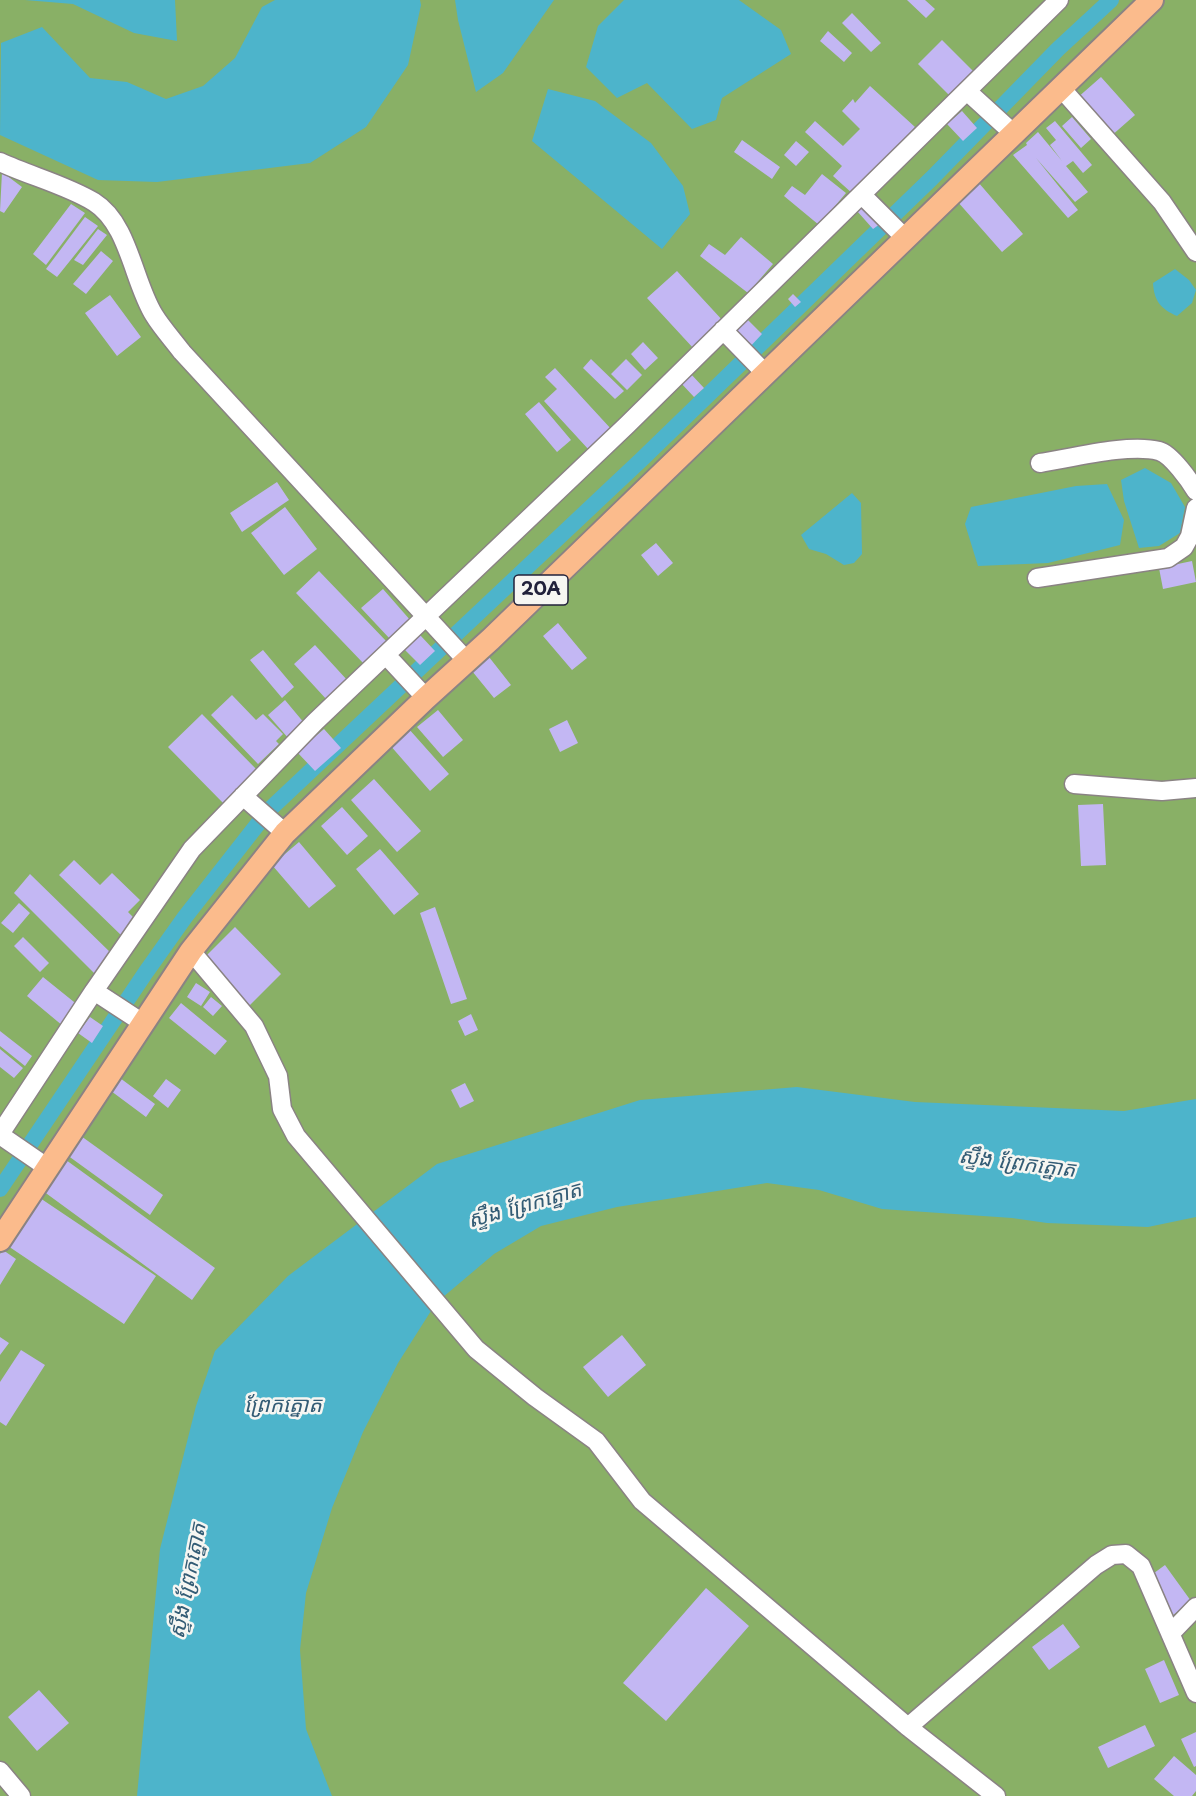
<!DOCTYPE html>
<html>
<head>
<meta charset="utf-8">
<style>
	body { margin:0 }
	canvas { display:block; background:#f1e4cb }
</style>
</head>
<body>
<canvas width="1196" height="1796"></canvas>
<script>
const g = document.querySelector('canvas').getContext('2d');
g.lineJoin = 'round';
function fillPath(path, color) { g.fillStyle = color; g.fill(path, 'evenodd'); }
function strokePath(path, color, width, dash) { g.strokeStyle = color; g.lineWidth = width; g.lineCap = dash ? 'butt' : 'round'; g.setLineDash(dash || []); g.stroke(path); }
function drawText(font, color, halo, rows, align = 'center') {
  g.font = font + ' "Playpen Sans","Noto Sans Khmer",sans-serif'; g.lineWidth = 5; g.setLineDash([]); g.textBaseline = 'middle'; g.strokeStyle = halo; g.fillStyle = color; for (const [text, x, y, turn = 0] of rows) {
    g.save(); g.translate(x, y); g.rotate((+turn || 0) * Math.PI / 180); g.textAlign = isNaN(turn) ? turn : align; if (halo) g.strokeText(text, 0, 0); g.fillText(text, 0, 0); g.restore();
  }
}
const forest = new Path2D(`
	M0 0H1196V1796H0Z`);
const water = new Path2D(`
	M25 0H175L177 41 134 33 73 4Z
	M275 0H420L421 5 408 65 366 127 310 163 157 182 98 180 0 135 1 43 42 27 90 78 127 82 166 99 203 86 235 58 262 7Z
	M455 0H554L503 73 476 92 458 20Z
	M624 0H739L781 30 791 54 722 98 716 120 692 129 647 83 617 98 586 67 598 26Z
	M548 89 595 101 651 143 683 186 690 214 662 249 532 141Z
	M1175 269 1189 280 1196 290 1192 303 1177 316C1161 309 1154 301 1153 283Z
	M1145 468 1171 483 1185 507 1180 533 1159 546 1139 548 1124 501 1121 480Z
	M1107 484 1124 520 1120 545 1048 563 978 566 965 524 971 507 1076 486Z
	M852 493 861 503 862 554 854 563 844 565 826 554 809 549 801 535Z
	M797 1087 915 1102 1124 1111 1196 1099V1217L1148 1227 1047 1223 1012 1218 882 1209 819 1190 767 1183 617 1207 541 1226 494 1254 436 1303 398 1363 363 1432 332 1508 306 1593 300 1650 306 1729 332 1796H137L160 1549 196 1406 215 1351 288 1276 437 1164 640 1100Z`);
const canal = new Path2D(`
	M0 1189 146 972 185 917 268 811 642 459 932 178 1058 49 1111 0`);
const building = new Path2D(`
	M907 0H925L935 9 926 18Z
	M852 13 881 43 871 52 842 23Z
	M828 31 852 53 844 62 820 41Z
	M942 40 977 75 953 99 918 64Z
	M1101 77 1135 115 1110 137 1076 99Z
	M870 86 915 127 853 194 833 176 842 166 805 132 815 121 843 146 860 129 842 111 853 99 855 103Z
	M962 111 977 128 963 141 947 124Z
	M1072 117 1091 139 1081 148 1062 126Z
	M1055 121 1092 165 1083 173 1073 161 1066 166 1088 192 1075 202 1036 158 1078 210 1068 218 1013 155 1027 145 1026 143 1038 132 1062 161 1050 145 1056 140 1046 128Z
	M742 140 780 167 772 179 734 152Z
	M796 141 809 152 796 166 784 155Z
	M2 172 22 187 4 213 0 211Z
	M822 174 846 193 819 225 784 196 792 186 805 195Z
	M978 182 1023 234 1002 252 957 201Z
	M71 204 85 213 46 265 33 254Z
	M863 205 880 224 873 229 857 211Z
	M85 217 98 226 57 277 46 269Z
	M98 229 107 235 83 265 74 260Z
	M741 237 773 264 748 293 700 256 709 244 725 255Z
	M101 251 113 261 86 294 73 284Z
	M677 271 724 322 694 349 647 298Z
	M793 294 801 302 795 307 788 299Z
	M110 295 141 337 117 356 85 313Z
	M747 319 762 334 748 349 733 334Z
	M643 342 658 358 645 370 631 354Z
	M591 359 624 391 615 399 583 368Z
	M626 359 642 375 627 390 611 374Z
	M555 368 612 430 589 450 544 401 557 389 545 377Z
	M690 373 704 388 694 397 680 382Z
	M539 402 571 440 557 452 525 414Z
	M277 482 289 500 242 532 230 513Z
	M285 507 317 549 284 575 251 533Z
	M656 543 673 563 658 576 641 555Z
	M1192 561 1196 582 1163 589 1159 568Z
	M319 571 387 642 364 664 296 593Z
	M383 589 411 621 390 639 361 608Z
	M558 623 587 658 572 670 543 636Z
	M420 635 435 651 420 665 404 649Z
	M315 645 348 681 327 700 294 664Z
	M263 650 294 687 282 698 250 660Z
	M489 657 511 685 494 698 472 671Z
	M232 695 256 720 263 714 283 734 276 741 279 744 258 764 211 715Z
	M285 700 305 724 289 739 268 715Z
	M438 710 463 740 443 757 417 727Z
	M202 714 259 772 225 805 168 747Z
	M567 720 578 743 560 752 549 729Z
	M408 728 449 774 430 791 389 744Z
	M324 729 341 748 315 771 297 752Z
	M374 779 421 831 397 852 351 800Z
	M1103 804 1106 865 1081 866 1078 805Z
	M342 807 368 836 347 855 321 826Z
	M299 842 336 886 309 908 272 865Z
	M380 849 419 894 394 915 356 869Z
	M74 860 100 885 112 873 140 900 128 912 138 922 123 937 59 875Z
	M30 874 113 955 96 975 14 893Z
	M19 903 30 913 13 933 1 923Z
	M435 907 467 999 451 1004 420 913Z
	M235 927 281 974 247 1008 201 961Z
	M23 937 49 963 40 972 14 946Z
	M43 977 79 1006 63 1026 27 996Z
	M196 983 210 992 201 1006 187 997Z
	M211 997 222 1006 213 1016 203 1007Z
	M181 1003 227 1041 215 1055 169 1018Z
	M471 1014 478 1030 465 1036 458 1021Z
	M90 1017 103 1026 92 1043 78 1033Z
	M0 1031 32 1056 25 1066 0 1046Z
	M0 1049 23 1068 14 1078 0 1067Z
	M120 1078 155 1104 146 1117 111 1091Z
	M166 1079 181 1090 168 1108 153 1096Z
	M465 1083 474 1101 460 1108 451 1090Z
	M81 1136 163 1195 150 1215 67 1155Z
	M66 1160 215 1268 192 1300 43 1191Z
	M40 1198 156 1276 124 1324 8 1246Z
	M3 1250 16 1259 0 1285V1254Z
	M622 1335 646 1365 608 1397 583 1367Z
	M0 1337 9 1343 0 1355Z
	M21 1350 45 1365 6 1426 0 1422V1382Z
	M1165 1565 1191 1601 1168 1619 1150 1576Z
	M706 1588 749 1626 666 1721 623 1683Z
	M1063 1624 1080 1647 1049 1670 1032 1647Z
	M1164 1660 1179 1695 1160 1703 1145 1669Z
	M39 1690 69 1723 37 1751 8 1717Z
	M1145 1725 1155 1746 1108 1768 1098 1747Z
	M1196 1732V1766L1194 1767 1181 1739Z
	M1174 1756 1196 1775V1791L1192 1796H1174L1154 1779Z`);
const minor = new Path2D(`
	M1061 88 1162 202 1196 252
	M968 92 1014 134
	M0 162C30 176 66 185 94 202 129 224 133 281 154 315 162 328 173 340 182 352L467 661
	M862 195 906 239
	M723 330 766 374
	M1040 463C1072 458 1129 443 1159 451 1171 454 1190 481 1196 491
	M1037 578 1168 558 1184 547 1190 536 1196 508
	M386 655 426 698
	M1074 784 1162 791 1196 788
	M243 796 285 833
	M191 951 254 1026 278 1076 282 1109 296 1136 476 1349 535 1397 596 1441 642 1501 908 1727 996 1796
	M94 991 143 1023
	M0 1134 94 991 192 849 315 722 627 425 1059 0
	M0 1135 48 1168
	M1171 1633 1196 1607
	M908 1727 1096 1565 1112 1555 1126 1554 1141 1566 1196 1693
	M0 1771 21 1796`);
const major = new Path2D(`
	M0 1240 191 951 285 833 426 698 491 639 1152 0`);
const shields = [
	[541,590,54]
];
const shieldNames = [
	["20A",541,590]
];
const waterNames = [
	["ស្ទឹង ព្រែកត្នោត",1017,1164,7],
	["ស្ទឹង ព្រែកត្នោត",525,1206,-16],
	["ព្រែកត្នោត",283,1406],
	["ស្ទឹង ព្រែកត្នោត",189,1581,-79]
];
fillPath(forest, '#89b066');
fillPath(water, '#4db4cb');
strokePath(canal, '#4db4cb', 16);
fillPath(building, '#c3b7f3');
strokePath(minor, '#8a8383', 21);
strokePath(major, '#8a8383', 26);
strokePath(minor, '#fff', 18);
strokePath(major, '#fbbb8c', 22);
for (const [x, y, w] of shields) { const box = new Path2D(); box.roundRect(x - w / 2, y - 15, w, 30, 4.5); g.fillStyle = '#f6f6f2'; g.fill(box); strokePath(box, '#22223b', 1.5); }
drawText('bold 18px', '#22223b', null, shieldNames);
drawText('italic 21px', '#335c75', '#f6f6f2', waterNames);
</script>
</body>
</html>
